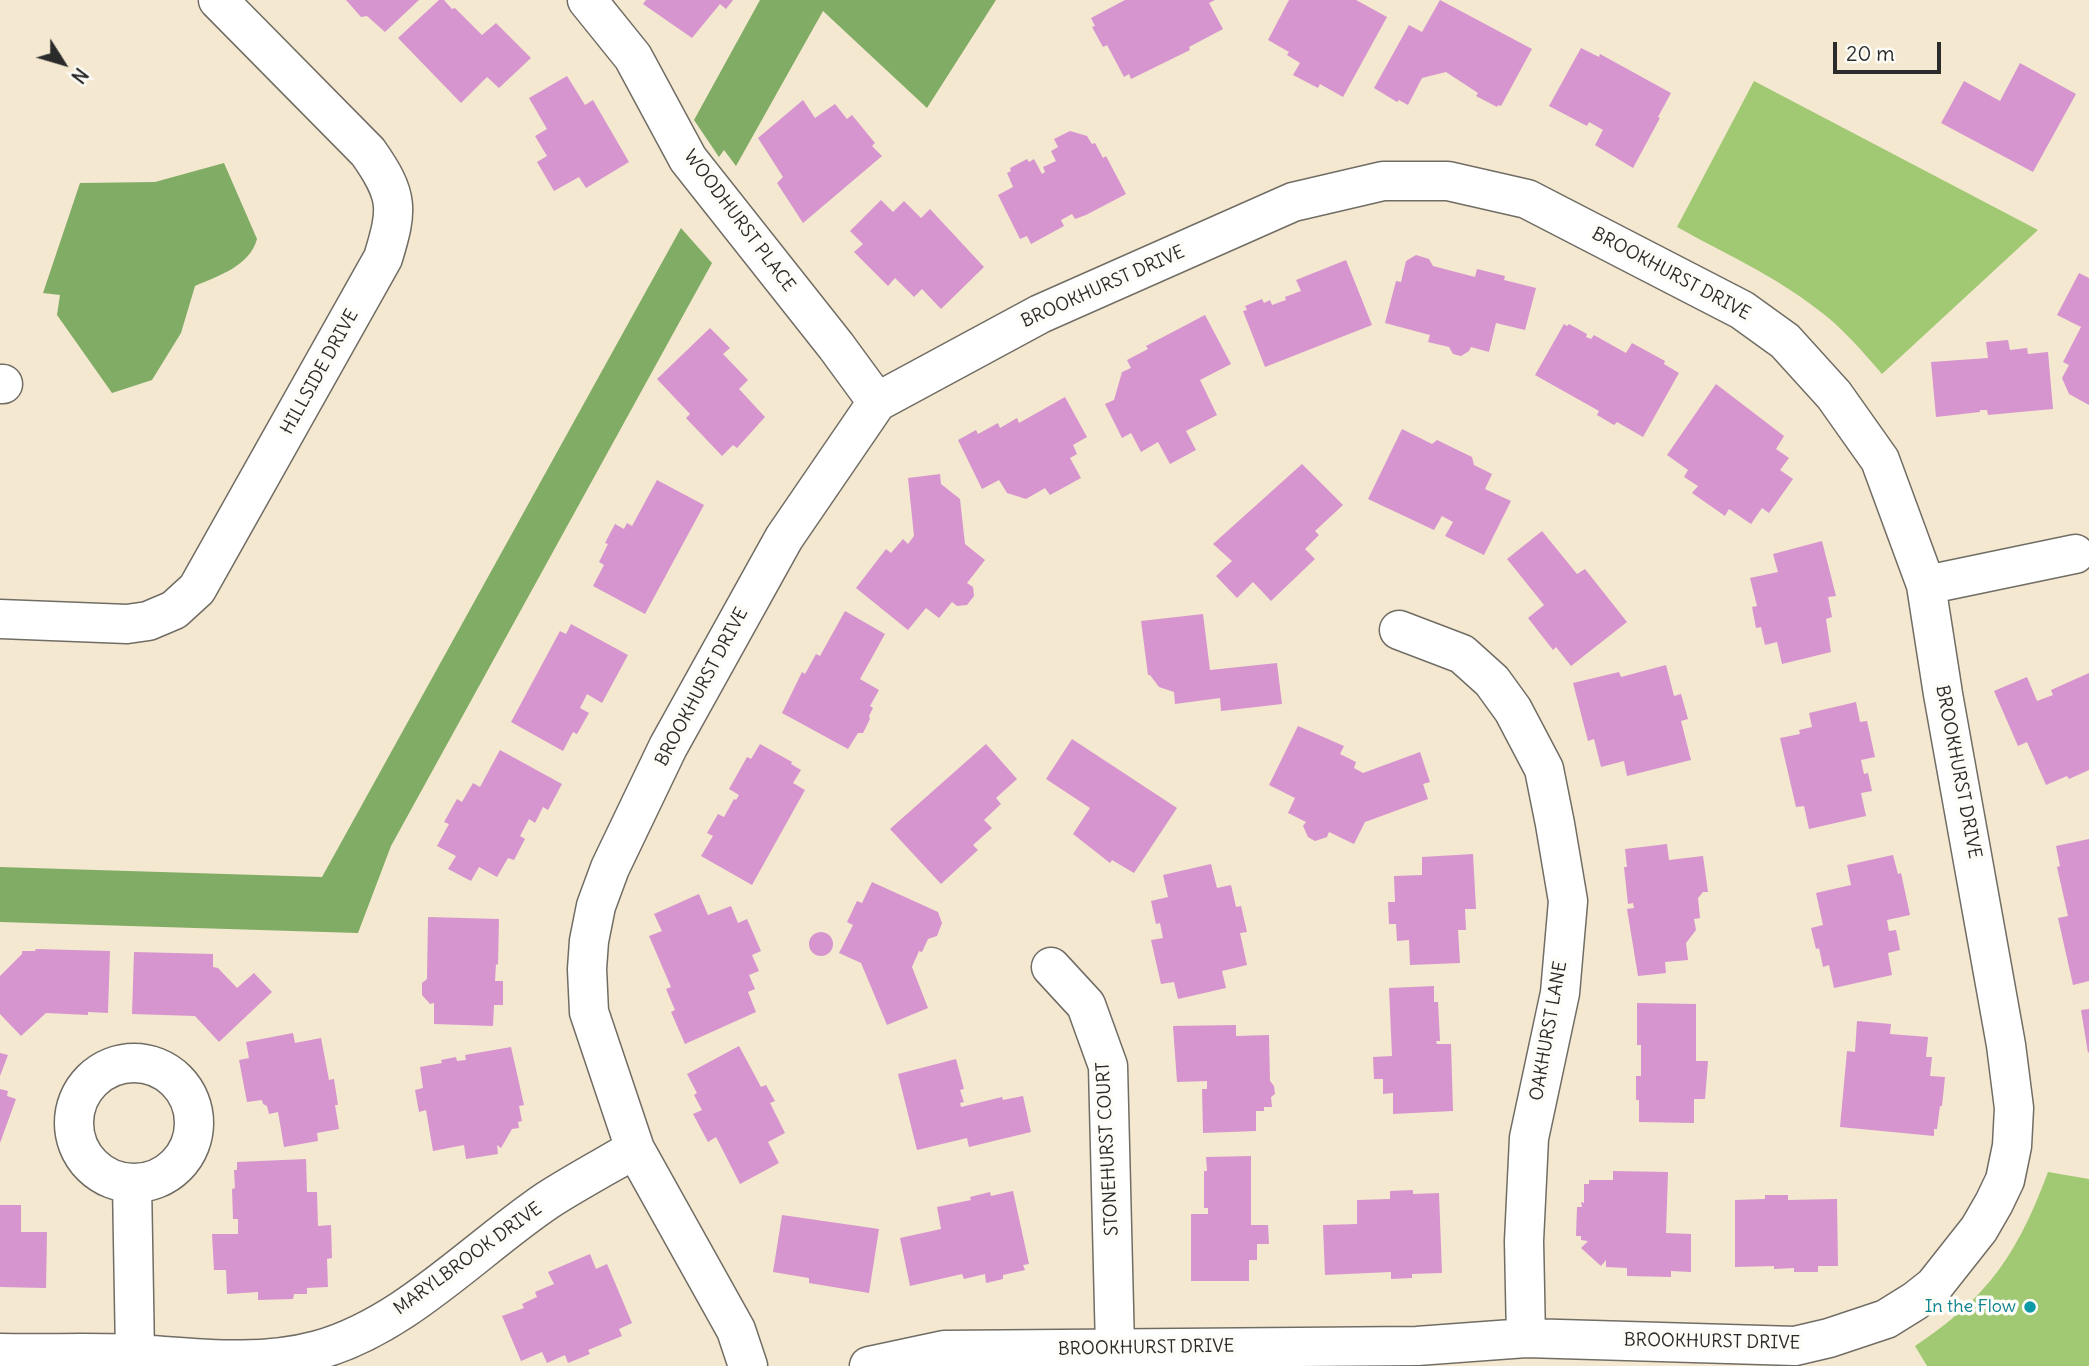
<!DOCTYPE html>
<html>
<head>
<meta charset="utf-8">
<style>
	body { margin:0 }
	#map { position:relative; width:2089px; height:1366px; overflow:hidden; background:#f4e8d0; font-family:Delius,sans-serif }
	canvas { display:block }
	.north { position:absolute; left:28px; top:28px; width:70px; height:70px; -webkit-text-stroke:5px #fdfcf7; paint-order:stroke; rotate:127deg; font-size:19px; font-weight:700; line-height:28px; text-align:center; color:#2b2b2b }
	.north::after { content:''; display:block; margin:auto; width:24px; height:32px; background:#2b2b2b; clip-path:polygon(50% 0,100% 100%,50% 72%,0 100%) }
	.scale { position:absolute; left:1833px; top:42px; width:108px; height:32px; box-sizing:border-box; border:4px solid #2b2b2b; border-top:0; padding-left:9px; font-size:21px; line-height:24px; white-space:nowrap; color:#2b2b2b; -webkit-text-stroke:5px #fdfcf7; paint-order:stroke }
</style>
</head>
<body>
<div id="map">
<canvas width="2089" height="1366"></canvas>
<div class="north">N</div>
<div class="scale">20 m</div>
</div>
<script>
const g = document.querySelector('canvas').getContext('2d');
g.lineJoin = 'round';
function fillPath(path, color) { g.fillStyle = color; g.fill(path, 'evenodd'); }
function strokePath(path, color, width, dash) { g.strokeStyle = color; g.lineWidth = width; g.lineCap = dash ? 'butt' : 'round'; g.setLineDash(dash || []); g.stroke(path); }
function drawText(font, color, halo, rows, align = 'center') {
  g.font = font + ' Delius,sans-serif'; g.lineWidth = 7; g.setLineDash([]); g.textBaseline = 'middle'; g.strokeStyle = halo; g.fillStyle = color; for (const [text, x, y, turn = 0] of rows) {
    g.save(); g.translate(x, y); g.rotate((+turn || 0) * Math.PI / 180); g.textAlign = isNaN(turn) ? turn : align; if (halo) g.strokeText(text, 0, 0); g.fillText(text, 0, 0); g.restore();
  }
}
const green = new Path2D(`
	M1754 81 2038 230 1882 374C1862 351 1842 327 1817 309 1775 276 1724 253 1677 227Z
	M2048 1172 2089 1179V1366H1927L1915 1346C1988 1298 2018 1253 2048 1172Z`);
const forest = new Path2D(`
	M760 0H996L927 108 823 11 736 166 724 150 719 157 694 120Z
	M224 163 257 239C250 266 218 276 195 286L181 333 152 380 112 393 57 315 60 295 43 293 80 183 155 182Z
	M681 228 712 263 391 846 358 933 0 922V867L322 877Z`);
const building = new Path2D(`
	M346 0H419L385 32 367 16 361 17Z
	M439 0H444L452 9 455 8 482 35 496 23 531 58 499 88 487 77 461 103 398 38Z
	M646 0H733L726 9 720 4 692 38 643 4Z
	M1125 0H1215L1209 3 1223 29 1189 47 1190 50 1131 79 1129 74 1124 77 1107 45 1103 47 1092 27 1095 26 1091 18Z
	M1289 0H1356L1387 17 1343 97 1320 84 1318 88 1293 75 1300 63 1287 55 1289 52 1268 40Z
	M1440 0 1532 49 1501 106 1498 105 1497 107 1476 96 1478 93 1446 72 1422 78 1408 105 1399 100 1397 102 1374 88 1409 25 1422 32Z
	M1581 48 1599 57 1600 54 1671 93 1658 117 1660 118 1633 168 1595 145 1603 130 1589 122 1587 126 1549 106Z
	M2020 63 2076 94 2033 172 1941 123 1964 81 2000 101Z
	M567 76 585 105 593 100 629 162 586 188 579 177 554 191 537 162 547 156 535 136 547 129 529 98Z
	M803 100 815 118 835 104 847 119 852 115 875 143 872 146 882 156 803 223 777 183 783 177 758 138Z
	M1070 131 1087 136 1092 144 1095 143 1103 158 1106 156 1126 194 1086 215 1075 219 1072 214 1061 220 1064 226 1031 244 1027 236 1020 239 998 195 1013 187 1007 173 1011 171 1010 168 1027 159 1029 162 1034 159 1042 174 1045 172 1043 167 1056 161 1051 151 1058 147 1054 139Z
	M881 200 893 212 904 201 921 218 930 209 984 267 941 309 922 289 914 297 895 278 888 286 854 252 863 244 850 231Z
	M1416 255 1429 259 1433 266 1475 277 1477 269 1505 276 1504 280 1536 288 1525 330 1496 323 1489 352 1471 347 1469 351 1461 356 1453 354 1449 347 1428 342 1430 335 1385 323 1396 281 1401 282 1406 261Z
	M1346 260 1372 325 1265 367 1243 311 1247 310 1245 306 1262 299 1264 303 1270 300 1272 305 1286 300 1285 297 1301 291 1296 280Z
	M2079 273 2089 278V405L2069 394 2062 378 2069 365 2063 362 2081 327 2057 315Z
	M1205 315 1231 364 1200 380 1217 415 1186 431 1196 450 1170 464 1158 442 1141 452 1131 433 1122 438 1105 404 1114 400 1122 372 1131 368 1127 360 1148 349 1146 346Z
	M1564 324 1567 326 1569 324 1587 334 1586 337 1591 339 1594 335 1626 353 1632 343 1665 361 1664 364 1679 373 1643 437 1617 422 1614 425 1597 415 1599 411 1535 375Z
	M710 328 730 348 723 354 748 380 739 389 765 417 737 448 733 445 722 456 686 418 690 414 657 379Z
	M2008 340 2010 350 2027 348 2028 354 2048 352 2053 409 1988 415 1987 410H1980V412L1936 417 1931 362 1988 358 1986 342Z
	M1716 384 1784 436 1776 449 1789 458 1780 470 1793 479 1769 513 1762 508 1751 524 1729 509 1725 516 1692 493 1698 486 1684 477 1688 470 1667 455Z
	M1065 397 1087 437 1073 445 1077 454 1070 458 1081 478 1050 495 1045 488 1026 499 1007 493 999 480 982 489 958 440 976 430 978 434 998 423 1000 428 1017 418 1019 423Z
	M1402 429 1432 444 1437 440 1472 457 1474 465 1492 474 1485 489 1511 501 1484 555 1445 536 1453 522 1442 516 1434 530 1368 499Z
	M1302 464 1343 505 1315 531 1319 535 1305 549 1315 559 1271 601 1253 582 1237 598 1216 576 1232 561 1213 544Z
	M940 474 941 484 960 499 965 544 985 560 967 583 973 587 974 596 967 605 957 606 952 602 939 618 926 608 908 630 856 588 886 549 891 553 903 539 908 544 914 536 908 478Z
	M657 480 704 505 645 614 593 586 604 565 599 562 608 544 605 543 615 524 624 529 627 523 632 526Z
	M1542 531 1577 574 1585 569 1627 622 1571 666 1556 647 1553 650 1528 618 1544 605 1507 559Z
	M1822 541 1836 596 1828 597 1832 617 1826 619 1831 652 1782 664 1777 642 1765 645 1761 627 1756 628 1752 607 1757 606 1750 578 1778 572 1773 554Z
	M845 611 885 634 860 679 879 690 870 706 873 708 869 716 870 719 863 733H858L848 749 782 713 802 672 805 674 816 654 820 656Z
	M1203 614 1210 670 1277 663 1282 704 1221 711 1220 698 1175 704 1174 692 1159 687 1150 675H1148L1141 621Z
	M571 624 628 655 602 703 587 694 580 708 589 713 577 734 573 732 563 751 511 722 560 631 566 634Z
	M1666 665 1674 696 1681 694 1688 719 1681 721 1691 760 1627 776 1624 761 1601 767 1594 739 1588 741 1573 683 1619 672 1621 677Z
	M2089 673V770L2069 779 2067 776 2046 785 2027 742 2018 746 1994 691 2027 677 2037 701 2053 695 2051 690Z
	M1856 702 1860 722 1867 721 1875 757 1861 760 1864 774 1868 773 1872 791 1861 793 1866 816 1809 829 1804 806 1796 807 1780 738 1800 734 1799 730 1812 727 1809 713Z
	M1298 726 1344 746 1340 754 1356 762 1354 768 1363 773 1420 752 1430 782 1423 784 1428 799 1365 822 1354 844 1329 832 1327 837 1315 841 1308 837 1303 826 1306 822 1288 813 1295 798 1269 785Z
	M1072 739 1177 808 1134 873 1112 860 1110 863 1073 834 1090 808 1046 779Z
	M760 744 792 762 791 764 801 770 793 783 805 790 752 885 701 856 713 836 707 833 718 814 724 817 734 799 736 800 739 795 729 789 747 757 751 759Z
	M986 744 1017 779 996 798 1001 804 984 820 992 828 973 845 978 850 941 884 890 829Z
	M500 750 562 784 548 810 543 807 535 823 529 819 520 836 525 839 514 860 508 858 497 877 479 867 471 881 448 869 456 856 437 846 449 824 444 822 457 799 462 802 473 783 480 787Z
	M2089 839V981L2073 985 2058 918 2068 916 2057 867 2060 866 2056 846Z
	M1667 844 1669 860 1703 856 1708 892H1703L1698 898 1700 918 1694 919 1696 930 1686 943 1688 960 1665 962 1666 973 1638 976 1627 909 1634 908 1633 903 1628 904 1624 867H1627L1625 849Z
	M1473 854 1476 909H1465L1466 930H1458L1460 963 1410 965 1409 940 1397 941 1396 924H1389L1388 902H1395L1394 876 1422 875V857Z
	M1893 855 1898 874 1901 873 1910 915 1887 920 1889 931 1896 930 1900 950 1888 953 1892 975 1834 988 1829 965 1823 967 1819 948 1816 949 1811 928 1823 925 1816 893 1851 885 1847 865Z
	M1211 864 1217 888 1231 885 1236 907 1241 906 1247 932 1240 933 1247 965 1222 971 1226 988 1178 999 1174 982 1161 984 1151 940 1163 938 1160 923 1156 924 1151 901 1168 897 1163 875Z
	M872 882 938 912 942 923 937 936 928 939 922 952 919 951 912 967 928 1008 887 1025 861 963 839 953 853 925 847 922 857 901 862 903Z
	M699 894 708 915 731 906 738 923 747 919 761 951 752 955 759 971 749 975 755 989 748 992 756 1012 685 1044 671 1012 675 1010 666 989 671 987 649 936 662 931 654 914Z
	M428 917 499 919 498 965 496 964 495 981H503V1005H494L493 1026 434 1024V1003L430 1004 422 995V983L427 979Z
	M809 944a12 12 0 1 1 24 0a12 12 0 1 1-24 0Z
	M36 949 110 951 108 1013 88 1012V1015L46 1013 21 1036 0 1014V976L22 954V951H35Z
	M134 952 213 954V967L218 968 237 988 254 973 272 992 219 1042 195 1016 132 1014Z
	M1434 986V1002H1438L1440 1041H1436L1437 1044H1451L1453 1111 1393 1114V1093L1383 1094V1079H1374L1373 1057 1392 1056 1389 988Z
	M1637 1003 1696 1004V1061H1708L1705 1099H1694V1123L1639 1122V1100H1636V1076H1641V1045H1637Z
	M2089 1009V1052L2088 1053 2081 1010Z
	M1857 1021 1891 1024 1890 1034 1928 1037 1926 1057H1932L1930 1076 1945 1077 1942 1106H1940L1937 1129H1934V1136L1840 1127 1847 1051 1855 1052Z
	M1236 1025V1036L1269 1035 1270 1081 1274 1086 1275 1094 1271 1097 1272 1107H1264V1111H1256V1131L1203 1133 1202 1089H1207V1081L1177 1082 1173 1026Z
	M293 1033 295 1043 321 1038 329 1080 334 1079 338 1105H335L339 1129 317 1133 318 1141 284 1147 278 1112 269 1114 267 1106 263 1104 262 1100 247 1102 239 1060 249 1058 246 1042Z
	M739 1046 761 1087 766 1085 775 1101 770 1103 785 1133 768 1142 779 1163 740 1184 716 1137 708 1142 693 1114 702 1110 694 1095 697 1093 687 1074Z
	M511 1047 524 1105 519 1106 522 1121 518 1122 519 1128 512 1129 501 1148 497 1145 498 1154 466 1159 464 1145 433 1151 426 1110 419 1112 415 1090 423 1088 420 1067 442 1063 441 1060 456 1057 457 1061 466 1060 465 1055Z
	M0 1053 8 1055 0 1076Z
	M956 1059 964 1089 960 1090 964 1102 960 1103 961 1107 1002 1097 1003 1100 1023 1096 1031 1132 969 1147 967 1138 917 1150 898 1074Z
	M0 1089 8 1091 7 1096 16 1099 0 1143Z
	M1251 1156V1225H1268L1269 1244H1257V1260H1249V1281H1191V1214H1208V1208H1204V1171H1207L1206 1157Z
	M306 1159 307 1192H317L318 1226 331 1225 332 1258 327 1259 328 1287 307 1288V1294H294L293 1299 258 1300V1292L227 1294 226 1270H214L212 1234H238V1219H233L232 1189 235 1188 234 1170H237V1162Z
	M1613 1171 1668 1172 1666 1233 1691 1234V1272L1671 1271V1277L1627 1276V1268L1606 1267V1260L1601 1266 1581 1248 1588 1241 1581 1240V1236H1576L1577 1207H1582L1581 1202 1584 1203V1184H1589V1180H1613Z
	M1413 1190V1194L1439 1193 1442 1273 1412 1274V1278L1391 1279V1272L1325 1275 1323 1225 1357 1224V1200L1390 1199V1191Z
	M1013 1191 1029 1264 1023 1265 1025 1270 1003 1275V1279L986 1283 985 1274 964 1279 962 1274 910 1286 900 1238 941 1229 937 1207 971 1200 970 1197 990 1192 991 1196Z
	M1765 1195H1788V1200L1837 1199 1838 1266H1818V1272H1794V1268L1774 1269V1266L1735 1267V1200L1765 1199Z
	M0 1205H21V1232H47L46 1288 0 1287Z
	M782 1215 879 1229 869 1293 809 1283V1278L773 1272Z
	M590 1254 596 1269 607 1264 632 1323 619 1329 622 1336 588 1350 590 1354 568 1363 565 1355 547 1363 542 1352 521 1361 502 1316 524 1308 522 1304 537 1297 535 1292 554 1284 548 1272Z`);
const minor = new Path2D(`
	M587 0 633 57 688 159 836 346 877 402
	M0 384H3
	M1926 585 2075 554
	M0 619 127 624 148 621 174 610 197 589 383 258C398 209 399 196 368 152L218 0
	M1399 630 1462 654 1492 681 1513 710 1544 769 1555 824 1568 901 1560 993 1529 1138 1524 1241 1526 1338
	M1051 967 1086 1005 1108 1066 1115 1348
	M74 1123a60 60 0 1 1 120 0a60 60 0 1 1-120 0Z
	M132 1183 135 1354
	M0 1353C46 1354 92 1352 138 1354 198 1358 259 1366 318 1350 405 1326 475 1249 548 1200 576 1182 606 1166 635 1149
	M748 1366 736 1330 635 1149 589 1012 587 969 589 941 596 906 610 868 668 747 784 538 877 402 1040 314 1293 202 1383 181H1448L1527 199 1742 310 1785 341 1834 395 1880 460 1926 585 1943 694 2006 1045 2014 1108 2012 1146 2005 1180 1994 1203 1979 1229 1934 1286 1915 1301 1886 1319 1829 1338 1795 1346 1526 1338 1417 1346 944 1350 869 1366`);
const markers = [
	[2030,1307,7,"#0f9aa8"]
];
const streetNames = [
	["WOODHURST PLACE",739,221,53],
	["BROOKHURST DRIVE",1671,274,28],
	["BROOKHURST DRIVE",1103,287,-24],
	["HILLSIDE DRIVE",320,372,-61],
	["BROOKHURST DRIVE",702,687,-62],
	["BROOKHURST DRIVE",1958,772,79],
	["OAKHURST LANE",1549,1031,-80],
	["STONEHURST COURT",1108,1149,-93],
	["MARYLBROOK DRIVE",468,1259,-36],
	["BROOKHURST DRIVE",1712,1342,1],
	["BROOKHURST DRIVE",1146,1348,-1]
];
const cultureNames = [
	["In the Flow",2016,1307]
];
fillPath(green, '#a1c873');
fillPath(forest, '#80ac65');
fillPath(building, '#d695ce');
strokePath(minor, '#716d65', 41);
strokePath(minor, '#fff', 38);
for (const [x, y, r, color] of markers) { const dot = new Path2D(); dot.arc(x, y, r, 0, 2 * Math.PI); g.fillStyle = color; g.fill(dot); strokePath(dot, '#fdfcf7', 2.5); }
drawText('18px', '#2b2b2b', '#fdfcf7', streetNames);
drawText('18px', '#0d838f', '#fdfcf7', cultureNames, 'right');
</script>
</body>
</html>
